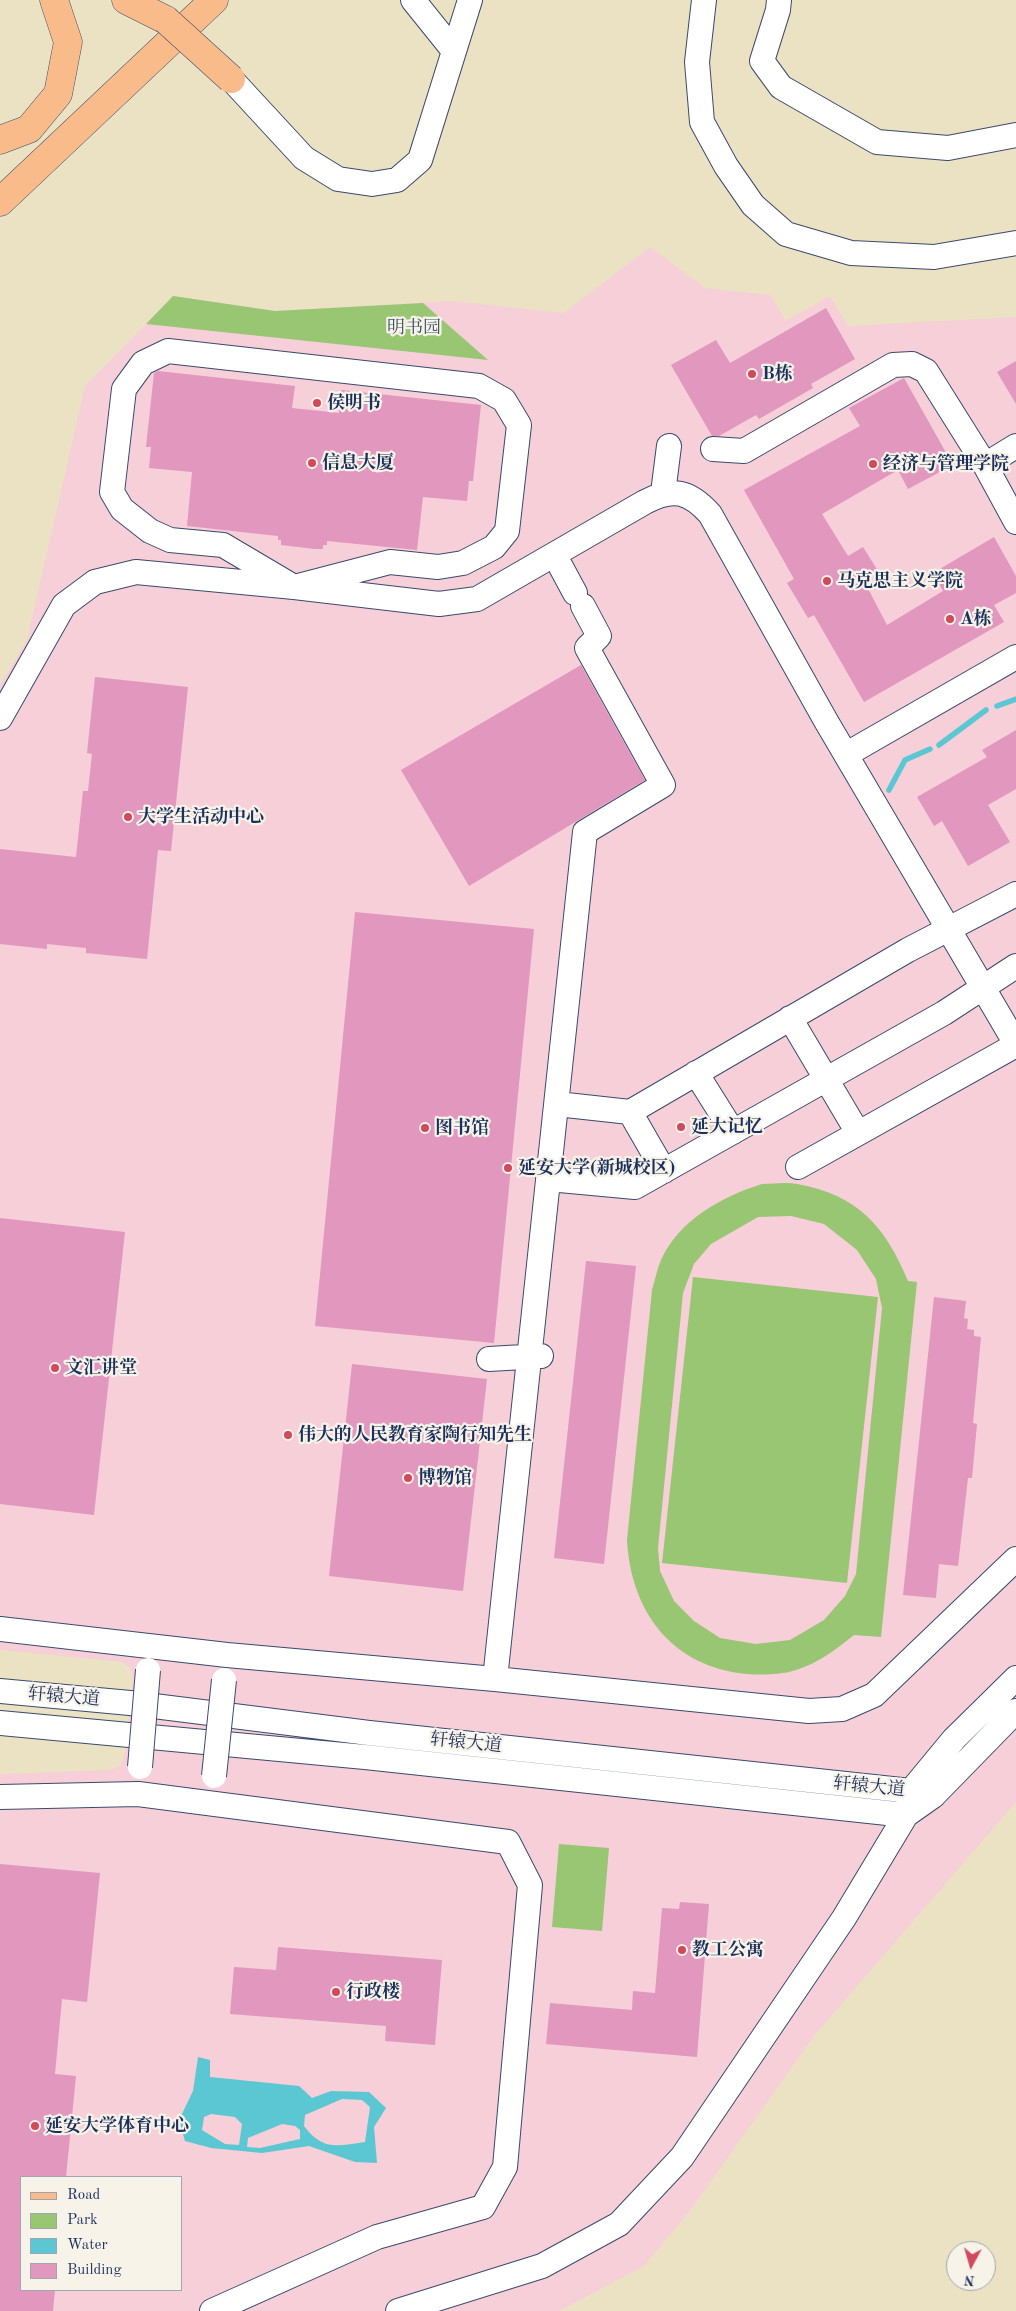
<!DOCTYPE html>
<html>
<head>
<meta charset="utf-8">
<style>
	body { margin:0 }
	#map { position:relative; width:1016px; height:2311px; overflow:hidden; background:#ebe2c3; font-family:"Old Standard TT",serif }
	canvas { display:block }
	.legend { position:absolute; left:20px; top:2176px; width:162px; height:115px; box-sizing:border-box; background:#f7f3e8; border:1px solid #9fa5b1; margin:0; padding:6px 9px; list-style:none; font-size:15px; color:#1b2f5e }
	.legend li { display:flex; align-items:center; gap:10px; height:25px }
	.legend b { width:25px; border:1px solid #9fa5b1 }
	.north { position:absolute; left:946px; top:2241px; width:50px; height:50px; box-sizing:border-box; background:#f7f3e8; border:1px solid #9fa5b1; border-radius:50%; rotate:186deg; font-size:14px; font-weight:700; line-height:20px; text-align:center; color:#1b2f5e }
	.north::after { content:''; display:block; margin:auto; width:18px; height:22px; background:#d1495b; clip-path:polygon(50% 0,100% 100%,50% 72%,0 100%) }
</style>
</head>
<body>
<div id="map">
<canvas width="1016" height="2311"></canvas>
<ul class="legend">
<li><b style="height:6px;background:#fabb8b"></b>Road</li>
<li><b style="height:14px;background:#99c673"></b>Park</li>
<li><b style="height:14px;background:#5bc7d2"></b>Water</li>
<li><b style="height:14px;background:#e197be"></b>Building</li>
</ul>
<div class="north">N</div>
</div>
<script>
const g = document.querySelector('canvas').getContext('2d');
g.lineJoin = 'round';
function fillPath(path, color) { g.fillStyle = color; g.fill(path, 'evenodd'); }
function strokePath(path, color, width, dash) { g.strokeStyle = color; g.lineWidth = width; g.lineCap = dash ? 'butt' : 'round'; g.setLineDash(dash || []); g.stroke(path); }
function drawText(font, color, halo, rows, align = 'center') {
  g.font = font + ' "Old Standard TT","Noto Serif SC",serif'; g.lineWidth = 4.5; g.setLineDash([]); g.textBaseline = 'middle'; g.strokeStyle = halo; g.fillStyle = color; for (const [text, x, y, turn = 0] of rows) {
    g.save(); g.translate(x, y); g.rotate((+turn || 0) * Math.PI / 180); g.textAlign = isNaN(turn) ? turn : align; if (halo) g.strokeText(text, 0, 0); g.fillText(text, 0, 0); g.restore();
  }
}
const built = new Path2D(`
	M650 247 705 288 771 295 785 321 830 296 848 326 1016 317V1802L814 2036 692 2208 644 2266 559 2311H0V1774L110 1770 120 1766 124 1758 133 1677 130 1668 123 1662 0 1650V685L27 640 85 386 173 296 275 311 452 301 564 313ZM21 2177H181V2290H21Z`);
const green = new Path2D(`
	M173 296 275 311 423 303 488 360 146 324Z
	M762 1184C773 1184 786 1182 797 1184 858 1195 885 1226 908 1281L917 1282 881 1637 854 1635C836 1649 819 1663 796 1670 780 1675 763 1675 747 1674 672 1667 631 1612 627 1540L652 1290C655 1280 657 1269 661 1260 679 1220 723 1196 762 1184ZM791 1216 824 1224 857 1250 876 1279 882 1308 856 1574 845 1596 824 1620 790 1640 756 1644 720 1638 694 1621 674 1601 660 1571 658 1548 683 1293 694 1264 711 1244 758 1217Z
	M693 1277 878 1297 847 1583 662 1563Z
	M559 1844 609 1848 602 1931 552 1927Z`);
const water = new Path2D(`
	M198 2057 210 2060V2077L299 2086 312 2098 331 2091 369 2092 386 2108 374 2127 377 2163 355 2162 309 2146 262 2153 211 2148 185 2141 179 2120 193 2091ZM342 2099 362 2100 370 2107 365 2142C337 2146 323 2151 304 2126L305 2115ZM211 2114 235 2117 242 2124 239 2145 225 2144 202 2130 204 2117ZM282 2124 295 2126 300 2130V2139L260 2148 247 2147 248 2138Z`);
const stream = new Path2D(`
	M997 706 1016 699
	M939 745 986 710
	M889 790 905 760 930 749`);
const building = new Path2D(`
	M826 308 855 359 811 384 813 388 759 419 756 415 719 436H712L671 365 716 340 730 363Z
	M1016 361V404L997 372Z
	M158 371 295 386 292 408 339 413 341 390 481 405 473 481H469L467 501 423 497 417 550 327 541V545H323V549H315L281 545V540H278V536L187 526 192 472 149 468 151 447H146L154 373Z
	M904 378 953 465 908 489 898 470 822 514 848 556 863 547 878 571 863 579 887 625 943 591 933 573 994 537 1016 576V593L994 605 1004 622 864 702 814 615 808 618 787 583 794 579 744 490 860 426 849 408Z
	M581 665 645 780 469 886 401 770Z
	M95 677 188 687 171 851 158 850 147 959 86 953V948L47 944V949L0 944V849L76 857 83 791H88L92 754 87 753Z
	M1016 730V789L988 805 1010 842 968 866 942 821 934 826 917 797 987 757 982 750Z
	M355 912 534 929 494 1343 315 1326Z
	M0 1218 125 1232 94 1515 0 1504Z
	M586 1261 636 1266 604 1564 554 1558Z
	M934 1297 966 1301 964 1318 968 1319 967 1329 974 1330V1336L981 1337 973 1423 977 1424 972 1478H968L958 1566 939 1564 936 1598 903 1595Z
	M352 1364 487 1379 463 1591 329 1576Z
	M0 1864 100 1873 87 2002 62 1999 55 2074 76 2076 66 2177H21V2290H55L53 2311H0Z
	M680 1902 709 1904 697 2057 546 2044 550 2003 632 2010 633 1991 655 1993 662 1908 679 1909Z
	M278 1947 442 1960 435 2045 385 2041 386 2026 230 2014 234 1967 276 1970Z`);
const minor = new Path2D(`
	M413 0 454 51
	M704 0 697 62 702 122 726 166 753 205 786 234 851 253 934 257 1016 243
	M779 0 778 10 762 61 781 87 877 142 948 148 1016 135
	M231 79 304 158 338 179 372 184 397 180 420 160 470 0
	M168 351 479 386 504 400 519 425 507 531 494 547 463 563 438 567 390 562 294 587 223 545 170 540 150 531 122 509 112 492 124 389 143 363Z
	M713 449 744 451 893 365 912 364 926 371 985 465 1016 522
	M985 465 1016 446
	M663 493 669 446
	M561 567 575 593
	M0 718 64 605 95 582 136 572 294 587 439 604 477 599 645 502C673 487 689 491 710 514L826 721 1016 1044
	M847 754 1016 657
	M790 1018 858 1133
	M696 1073 733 1132
	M557 1104 630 1112 908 950 1016 894
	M630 1112 664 1171
	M798 1167 1016 1045
	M549 1179 635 1187 944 1013 1016 966
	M489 1359 541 1356
	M0 1629 227 1655 495 1679 809 1711 842 1709 874 1695 1016 1559
	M1016 1678 954 1739 911 1791 906 1815 933 1796 1016 1711
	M495 1679 585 832 663 785 587 648 599 636 583 606
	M0 1691 130 1703 369 1733 911 1791 933 1796
	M0 1723 365 1757 906 1815 844 1918 682 2157 619 2224 542 2266 398 2311
	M0 1797 138 1794 508 1842 530 1885 505 2167 483 2207 377 2237 212 2311`);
const major = new Path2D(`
	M126 0 166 20
	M0 140 29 129 58 94 68 42 54 0
	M0 202 214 0`);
const minorBridge = new Path2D(`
	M140 1767 148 1670
	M214 1776 224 1680`);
const majorBridge = new Path2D(`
	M166 20 231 79`);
const markers = [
	[752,374,5,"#d1495b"],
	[317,403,5,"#d1495b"],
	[312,463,5,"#d1495b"],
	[873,464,5,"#d1495b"],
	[827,581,5,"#d1495b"],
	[950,619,5,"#d1495b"],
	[128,817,5,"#d1495b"],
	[681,1127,5,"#d1495b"],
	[425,1128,5,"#d1495b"],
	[508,1168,5,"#d1495b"],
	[55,1368,5,"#d1495b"],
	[288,1435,5,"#d1495b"],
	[408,1478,5,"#d1495b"],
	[682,1950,5,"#d1495b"],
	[336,1992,5,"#d1495b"],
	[35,2126,5,"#d1495b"]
];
const parkNames = [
	["明书园",414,328]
];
const poiNames = [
	["B栋",762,374],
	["侯明书",327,403],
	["信息大厦",322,463],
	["经济与管理学院",883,464],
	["马克思主义学院",837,581],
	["A栋",960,619],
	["大学生活动中心",138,817],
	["延大记忆",691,1127],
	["图书馆",435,1128],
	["延安大学(新城校区)",518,1168],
	["文汇讲堂",65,1368],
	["伟大的人民教育家陶行知先生",298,1435],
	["博物馆",418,1478],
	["教工公寓",692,1950],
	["行政楼",346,1992],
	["延安大学体育中心",45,2126]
];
const streetNames = [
	["轩辕大道",64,1697,5],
	["轩辕大道",466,1743,6],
	["轩辕大道",869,1787,6]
];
fillPath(built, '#f6cfd8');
fillPath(green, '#99c673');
fillPath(water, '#5bc7d2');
strokePath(stream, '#5bc7d2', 5.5);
fillPath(building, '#e197be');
strokePath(minor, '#3a4a6d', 26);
strokePath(major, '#3a4a6d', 29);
strokePath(minor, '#fff', 24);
strokePath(major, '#fabb8b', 28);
strokePath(minorBridge, '#3a4a6d', 26, []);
strokePath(majorBridge, '#3a4a6d', 29, []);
strokePath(minorBridge, '#fff', 24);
strokePath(majorBridge, '#fabb8b', 28);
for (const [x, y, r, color] of markers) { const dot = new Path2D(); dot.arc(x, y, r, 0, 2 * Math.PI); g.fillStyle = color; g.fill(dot); strokePath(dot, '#f7f3e8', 2); }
drawText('18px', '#3a5563', '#f7f3e8', parkNames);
drawText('bold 18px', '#1b2f5e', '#f7f3e8', poiNames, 'left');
drawText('18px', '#1b2f5e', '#f7f3e8', streetNames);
</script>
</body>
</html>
